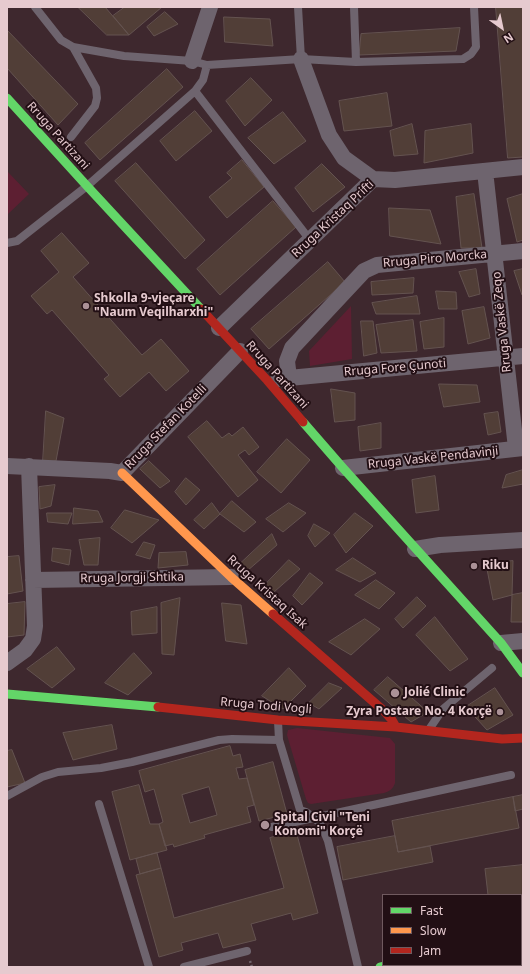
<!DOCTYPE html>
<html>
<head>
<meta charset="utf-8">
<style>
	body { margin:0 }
	#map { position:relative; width:530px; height:974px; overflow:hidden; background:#3e282e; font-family:"Noto Sans",sans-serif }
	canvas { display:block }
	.frame { position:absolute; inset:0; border:8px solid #e6cacf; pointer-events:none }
	.legend { position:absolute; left:382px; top:894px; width:140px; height:72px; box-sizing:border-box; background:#220f14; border:1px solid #705a5f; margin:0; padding:5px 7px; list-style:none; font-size:12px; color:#e6cacf }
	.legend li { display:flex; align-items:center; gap:8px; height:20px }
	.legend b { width:20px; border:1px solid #705a5f }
	.north { position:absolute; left:482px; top:8px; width:40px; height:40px; -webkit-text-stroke:3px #220f14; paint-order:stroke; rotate:147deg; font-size:11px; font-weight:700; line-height:16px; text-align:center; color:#e6cacf }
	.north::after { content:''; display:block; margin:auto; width:14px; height:18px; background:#e6cacf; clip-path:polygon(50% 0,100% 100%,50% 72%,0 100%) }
</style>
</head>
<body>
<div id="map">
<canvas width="530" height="974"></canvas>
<div class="frame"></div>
<ul class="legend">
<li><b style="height:5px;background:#63d668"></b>Fast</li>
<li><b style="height:5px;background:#ff974d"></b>Slow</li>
<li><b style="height:5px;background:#b3261e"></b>Jam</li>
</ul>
<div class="north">N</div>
</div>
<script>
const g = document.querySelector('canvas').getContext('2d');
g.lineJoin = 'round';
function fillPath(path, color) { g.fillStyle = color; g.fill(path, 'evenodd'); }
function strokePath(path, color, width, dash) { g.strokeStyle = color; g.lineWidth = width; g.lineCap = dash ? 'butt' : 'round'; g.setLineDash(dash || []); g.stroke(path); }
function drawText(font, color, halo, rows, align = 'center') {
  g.font = font + ' "Noto Sans",sans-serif'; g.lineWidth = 4; g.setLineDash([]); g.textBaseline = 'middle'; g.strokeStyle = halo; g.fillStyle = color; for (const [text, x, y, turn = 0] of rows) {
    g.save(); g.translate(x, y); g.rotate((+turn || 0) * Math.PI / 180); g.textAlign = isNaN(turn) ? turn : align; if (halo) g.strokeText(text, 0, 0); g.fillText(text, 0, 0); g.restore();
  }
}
const green = new Path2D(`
	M7 171 29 194 7 215Z
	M351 306 352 359 310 366 309 351Z
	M297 728 390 738 395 744V783C393 789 390 791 384 793L311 804 308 803 306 799 287 735 288 730Z`);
const building = new Path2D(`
	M78 7H105L129 35H107Z
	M125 7H162L129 35 113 16Z
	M496 7H523V157L508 158Z
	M165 12 178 24 154 36 147 27Z
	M224 17 270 19 273 46 225 42Z
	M460 28 456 51 359 55 361 34Z
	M7 30 78 104 58 125 7 68Z
	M167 69 183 87 100 160 85 143Z
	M251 78 272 100 245 126 226 101Z
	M387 93 392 126 344 131 339 101Z
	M195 111 212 131 176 161 160 141Z
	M283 112 306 141 274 164 248 138Z
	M412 124 418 154 394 156 390 131Z
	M471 124 473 153 424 163 425 131Z
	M242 160 264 187 227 218 209 197 232 178 227 173Z
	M136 163 205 240 185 259 115 181Z
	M322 164 345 187 313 212 295 188Z
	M474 194 482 248H461L456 197Z
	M523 194V240L517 242 507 199Z
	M273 201 296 227 220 295 197 269Z
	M389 208 430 210 441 244 390 236Z
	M62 233 89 263 73 277 142 355 161 339 189 371 166 391 149 372 120 397 104 379 109 375 52 310 47 314 31 296 59 272 41 251Z
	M328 262 345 282 269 349 251 329Z
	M476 269 480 294 469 297 459 272Z
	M523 269V295H522L514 271Z
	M414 278 413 293 372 295 371 282Z
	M436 291 456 292 457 309H439Z
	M417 296 420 314H376L372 303Z
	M484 307 490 338 468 344 462 311Z
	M444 318V347L424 349 420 322Z
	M413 320 417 351 381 353 376 325Z
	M361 321H373L377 353 364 356Z
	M439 384 477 385 480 402 444 407Z
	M331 389 355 393V420L335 422Z
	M46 411 64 418 56 461 43 462Z
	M498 412 501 432 488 435 484 414Z
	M207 421 222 438 229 433 232 436 243 427 259 447 249 455 245 450 238 455 258 480 238 497 188 437Z
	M381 423V448L360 451 358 427Z
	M287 439 310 460 281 493 257 472Z
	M149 461 170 481 160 488 140 469Z
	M523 470V484L502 488 506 475Z
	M435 476 439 510 416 513 412 480Z
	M186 478 200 490 186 505 175 492Z
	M55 485 51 506 40 509 39 487Z
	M232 501 256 522 244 532 220 514Z
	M212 503 220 514 204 529 194 520Z
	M289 503 306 513 283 532 266 519Z
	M74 508 98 511 103 522 73 524Z
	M125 510 159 520 132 543 111 528Z
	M47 513H72L68 524 48 522Z
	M355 513 373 526 346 553 334 535Z
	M314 524 330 533 315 547 308 536Z
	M272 534 277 545 247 571 240 564Z
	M100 538 98 565H84L79 540Z
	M144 542 155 545 150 559 136 555Z
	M53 548 71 550 69 565 52 561Z
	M186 552 188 565 158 568 159 553Z
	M19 556 23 591 7 594V557Z
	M353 558 376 573 360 582 336 570Z
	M289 560 300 569 274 592 264 586Z
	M513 561 512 595 493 600 486 564Z
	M310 573 323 583 302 605 293 596Z
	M376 580 395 593 379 609 355 595Z
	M523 593V622H511L512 595Z
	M417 597 426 606 403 628 395 619Z
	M180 598 174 655 162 654 161 603Z
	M25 602 24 635 7 637V604Z
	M222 603 241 605 247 644 226 641Z
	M157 607V633L132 635 131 612Z
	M435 617 468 659 450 671 416 635Z
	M365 619 380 629 351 655 329 642Z
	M57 647 75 669 52 688 27 669Z
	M134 653 152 673 128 695 105 683Z
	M289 668 306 686 283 709 262 696Z
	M388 677 428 712 411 722 374 690Z
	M329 683 342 688 319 709 309 703Z
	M495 688 513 715 487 730 466 707Z
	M112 725 117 749 73 760 63 733Z
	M230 746 233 756 240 754 243 767 236 768 239 779 247 778 254 805 247 807 251 822 204 835 205 838 174 847 173 844 165 846 159 824 163 822 154 789 145 792 139 771ZM209 787 217 815 190 823 182 795Z
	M12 750 25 783 7 787V751Z
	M273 762 287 814 259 821 245 770Z
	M139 785 150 824H159L167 850 130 860 112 792Z
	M523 795V809L515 811 513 797Z
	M513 797 519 828 398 852 392 821Z
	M296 831 318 913 293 920 291 913 251 924 256 940 223 948 218 933 181 943 183 950 159 957 136 875 161 868 174 918 284 888 270 838Z
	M395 836 398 852 430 846 433 862 343 880 337 847Z
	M157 853 161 868 140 874 136 859Z
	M523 865V895H488L485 869Z`);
const path = new Path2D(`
	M250 961 252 967`);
const lane = new Path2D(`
	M35 7 61 40 73 47 124 56 192 61 207 65 301 59 356 62 354 7
	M298 7 301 59
	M356 62 463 59 471 54 476 47 474 7
	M195 91 310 240
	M71 137 95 106 97 98 96 88 73 47
	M7 243 17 241 87 186 195 91 203 80 207 65
	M278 721 279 740 298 803 300 810 306 812 319 822 323 829 328 841 358 967
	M430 728 443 709 492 668
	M7 796 42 777 58 772 101 768 132 762 219 740 232 739 279 740
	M99 804 149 967
	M272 827 511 775
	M184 967 247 951`);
const street = new Path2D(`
	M301 59 329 135 344 158 373 179
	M192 61 210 7
	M485 171 516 448
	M219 328 373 179 395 180 523 167
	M289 378 287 361 292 348 364 271 377 265 523 251
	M278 379 523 356
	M7 466 110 471 122 473 240 351
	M343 468 523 448
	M415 549 440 545 523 540
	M33 580 231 577
	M501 643 523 641
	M7 663 25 650 33 639 35 626 29 466
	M429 965V967`);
const fast = new Path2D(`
	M7 98 87 186 201 309
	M303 422 343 468 501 643 523 673
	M7 694 158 707
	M521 944H523
	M380 967 388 965`);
const slow = new Path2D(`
	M122 473 231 577 273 614`);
const jam = new Path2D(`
	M201 309 267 380 303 422
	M273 614 384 711 392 720 396 727
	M158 707 278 720 396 727 502 739 523 738`);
const markers = [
	[86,306,4,"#ab9197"],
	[474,566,4,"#ab9197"],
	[395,693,5,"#ab9197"],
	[500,712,4,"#ab9197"],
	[265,825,5,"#ab9197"]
];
const streetNames = [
	["Rruga Partizani",58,136,48],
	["Rruga Kristaq Prifti",333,219,-43],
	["Rruga Piro Morcka",435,259,-5],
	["Rruga Vaskë Zeqo",502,322,-96],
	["Rruga Fore Çunoti",395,368,-5],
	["Rruga Partizani",277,375,48],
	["Rruga Stefan Kotelli",166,427,-46],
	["Rruga Vaskë Pendavinji",433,458,-6],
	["Rruga Jorgji Shtika",132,578,-1],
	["Rruga Kristaq Isak",267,592,42],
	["Rruga Todi Vogli",266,706,5]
];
const poiNames = [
	["Shkolla 9-vjeçare",94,299],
	["\"Naum Veqilharxhi\"",94,313],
	["Riku",482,566],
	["Jolié Clinic",404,693],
	["Zyra Postare No. 4 Korçë",492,712,"right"],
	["Spital Civil \"Teni",274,818],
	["Konomi\" Korçë",274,832]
];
fillPath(green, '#5d1f32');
fillPath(building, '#513e37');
strokePath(building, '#645350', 1);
strokePath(path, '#70646b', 2.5, [2, 2]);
strokePath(lane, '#6e646e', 8);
strokePath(street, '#6e646e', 16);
strokePath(fast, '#63d668', 9);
strokePath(slow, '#ff974d', 9);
strokePath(jam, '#b3261e', 9);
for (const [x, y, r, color] of markers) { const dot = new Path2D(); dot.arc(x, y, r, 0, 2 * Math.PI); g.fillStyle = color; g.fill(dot); strokePath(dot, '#220f14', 1.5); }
drawText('12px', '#e6cacf', '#220f14', streetNames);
drawText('bold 12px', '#e6cacf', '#220f14', poiNames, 'left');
</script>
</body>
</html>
